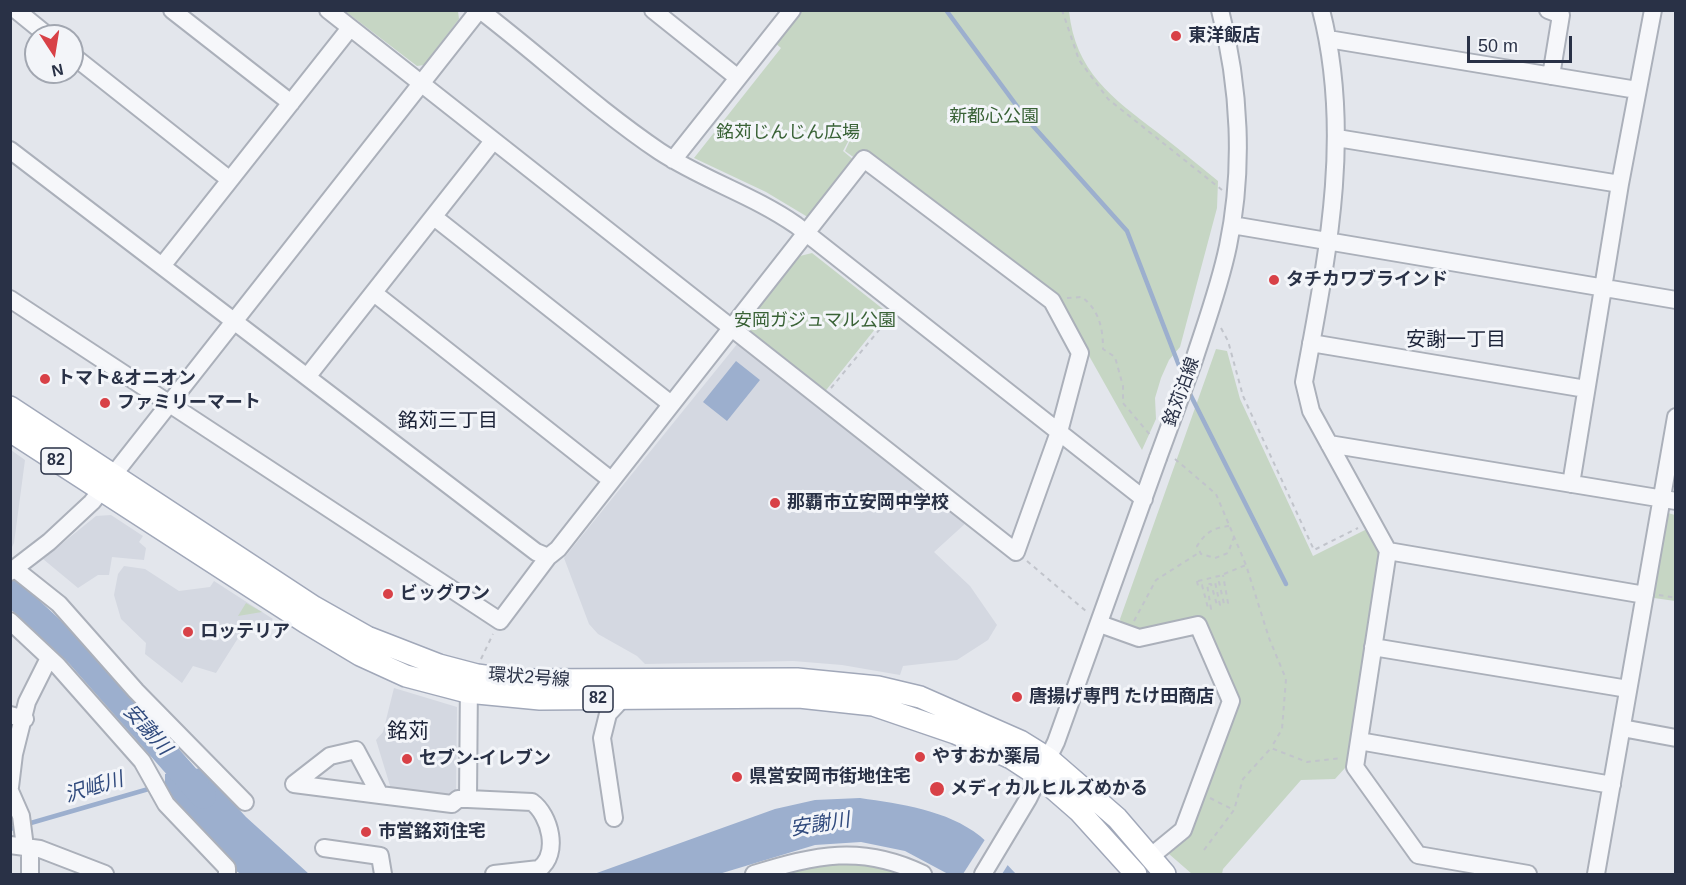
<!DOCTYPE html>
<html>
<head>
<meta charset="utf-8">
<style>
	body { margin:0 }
	#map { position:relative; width:1686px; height:885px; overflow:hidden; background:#e3e6ec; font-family:Arial,sans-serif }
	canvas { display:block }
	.frame { position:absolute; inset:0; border:12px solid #293146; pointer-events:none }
	.north { position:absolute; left:24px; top:24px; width:60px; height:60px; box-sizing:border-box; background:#f3f5f9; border:2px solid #a2a7b1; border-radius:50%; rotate:168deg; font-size:16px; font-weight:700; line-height:24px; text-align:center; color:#293146 }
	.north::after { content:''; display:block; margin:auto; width:21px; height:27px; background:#d84147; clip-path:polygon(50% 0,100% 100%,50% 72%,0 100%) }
	.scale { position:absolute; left:1467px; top:36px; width:105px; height:27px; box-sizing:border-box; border:3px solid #293146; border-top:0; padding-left:8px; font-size:18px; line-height:21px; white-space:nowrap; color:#293146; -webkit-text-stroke:4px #f3f5f9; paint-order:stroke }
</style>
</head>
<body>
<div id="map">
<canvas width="1686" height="885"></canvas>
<div class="frame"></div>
<div class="north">N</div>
<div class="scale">50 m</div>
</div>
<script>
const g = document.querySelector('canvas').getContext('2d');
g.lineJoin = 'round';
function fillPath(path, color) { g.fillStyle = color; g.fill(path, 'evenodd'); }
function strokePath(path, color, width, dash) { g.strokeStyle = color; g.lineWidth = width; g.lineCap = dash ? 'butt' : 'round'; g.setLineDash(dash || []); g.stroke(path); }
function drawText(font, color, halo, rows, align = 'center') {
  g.font = font + ' Arial,"Noto Sans JP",sans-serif'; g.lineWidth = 6; g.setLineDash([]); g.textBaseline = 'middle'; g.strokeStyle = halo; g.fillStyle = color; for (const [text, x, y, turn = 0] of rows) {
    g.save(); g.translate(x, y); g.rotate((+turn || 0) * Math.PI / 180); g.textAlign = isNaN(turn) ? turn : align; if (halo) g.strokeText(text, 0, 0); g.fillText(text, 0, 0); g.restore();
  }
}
const built = new Path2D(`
	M738 343 914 484 967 522 934 552 970 586 997 625 988 640 957 660 903 666 900 675 842 665 793 661 645 664 637 656 598 634 589 624 564 558Z
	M11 450 25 460 14 543 11 549Z
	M111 515 143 536 139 542 146 548 144 560 112 557 109 575H98L78 588 43 559 96 516Z
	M124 566 145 569 179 591 210 587 214 581 273 619 269 623 240 635 216 673 193 666 182 683 145 654 146 643 121 619 114 595 118 574Z
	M394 688 457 707 456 790 447 796 391 789 376 740 383 732Z`);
const green = new Path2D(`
	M345 11H458L459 19 424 65 417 66Z
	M799 11H1069C1075 71 1112 98 1157 132 1178 148 1198 165 1218 181L1217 208 1180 347 1169 360 1161 378 1155 398 1156 419 1142 450 1061 306 863 150 856 159 845 151 857 125 843 151 855 161 812 216H806L766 192 694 158 781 48 774 42Z
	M812 253 888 313 823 394 747 334 746 322 796 257Z
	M1216 349 1227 351 1240 399 1313 556 1367 529 1379 552 1356 756 1335 779 1301 780 1223 869 1222 874H1192L1169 854 1190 832 1237 701 1202 618 1143 632 1121 623 1120 619Z
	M1668 513 1675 515V601L1654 598Z
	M246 603 262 612 238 616Z
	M848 859 912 874H773Z`);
const water = new Path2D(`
	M736 361 760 380 727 421 703 402Z
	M201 768 246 817 309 874H241L236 871 165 790V774Z
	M860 798C901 804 947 810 980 836 993 847 1004 862 1016 874H948L905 851 861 842 815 845 719 874H594L775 809 815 800Z`);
const pier = new Path2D(`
	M986 838 1009 863 1002 874H963Z`);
const stream = new Path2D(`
	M946 10 1025 117 1127 231 1183 376
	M1188 390 1286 584
	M10 829 152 788`);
const river = new Path2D(`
	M10 591 78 654 203 796`);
const path = new Path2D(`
	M1062 10 1079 60 1108 99 1222 190
	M1067 298 1082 297C1099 310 1103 328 1103 349L1115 357 1123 386V403L1151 436
	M1221 328 1228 341 1243 396 1314 550 1358 528
	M831 388 889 318
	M1175 459 1216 494 1246 565 1269 638 1286 679 1282 729 1271 748
	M1229 526C1213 528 1206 532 1197 546L1201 554 1215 558 1228 553 1234 537
	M1027 561 1087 612
	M1197 581 1198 586 1202 585 1208 608 1211 609 1207 584H1211L1217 605H1220L1215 582H1219L1224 604 1228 603 1223 575
	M1198 581 1219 576 1246 565
	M1659 595 1676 598
	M1134 621 1156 580 1200 552
	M481 659 493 634
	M1210 798 1234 810
	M1204 850 1234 810 1243 779 1271 748 1307 762 1342 758`);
const minor = new Path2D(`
	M16 10 48 36
	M172 10 291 103
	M480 10C540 56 597 109 659 151 703 180 753 195 796 225L1144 499
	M653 10 738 78
	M1321 10C1353 134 1327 258 1304 382L1311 411 1388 551 1355 767 1418 855 1528 874
	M1548 10 1561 15 1551 76
	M1328 39 1637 90
	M72 55 230 180
	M1337 138 1620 184
	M10 150 536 552 548 557 558 549 864 159 1052 301 1080 353 1059 432 1016 552 328 10
	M673 160 792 10
	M434 217 671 404
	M1232 225 1676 300
	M162 266 350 28
	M374 293 611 480
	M10 299 500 621 548 557
	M1311 343 1586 389
	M1194 360C1206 323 1220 285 1228 246 1244 169 1240 87 1220 10
	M307 377 493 141
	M1329 444 1676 501
	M1571 484 1620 184 1653 10
	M1388 551 1645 595
	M15 569 59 604 136 691 245 802
	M10 572 49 542 92 502 479 10
	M10 621 57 665 142 761 166 804 227 868V874
	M1100 624 1139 638 1198 625 1231 701 1183 830 1150 857
	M1373 647 1628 689
	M469 680 468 799 532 802C550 815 560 854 539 869L494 874
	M10 715 25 719
	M1622 728 1676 738
	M1359 741 1612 785
	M10 787 14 754 27 702 49 658
	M10 791 21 816 25 847
	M380 795 294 784 330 756 356 750 380 795 452 804 458 799H468
	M614 818 602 738 608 714 622 699
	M10 845 40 849 105 874
	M30 848V874
	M324 848 380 856 383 874
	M754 874C815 855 862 844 923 874
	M983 874 1028 799 1056 742 1158 458
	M1596 874 1676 417`);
const major = new Path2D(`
	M10 407 314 607 367 637 439 665 477 675 513 680 797 679 878 687 920 697 1020 741 1049 759 1117 818 1165 874
	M10 431 305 622 360 655 406 676 467 692 540 699 799 697 873 705 955 733 1011 758 1040 777 1079 811 1136 874`);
const minorBridge = new Path2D(`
	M1158 458 1194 360`);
const markers = [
	[1176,36,6,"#d84147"],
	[1274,280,6,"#d84147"],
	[45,379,6,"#d84147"],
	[105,403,6,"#d84147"],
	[775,503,6,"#d84147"],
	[388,594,6,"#d84147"],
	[188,632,6,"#d84147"],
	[1017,697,6,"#d84147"],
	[920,757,6,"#d84147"],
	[407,759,6,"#d84147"],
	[737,777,6,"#d84147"],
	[937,789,8,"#d84147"],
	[366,832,6,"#d84147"]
];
const shields = [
	[56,461,30],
	[598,699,30]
];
const shieldNames = [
	["82",56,461],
	["82",598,699]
];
const poiNames = [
	["東洋飯店",1188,36],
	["タチカワブラインド",1286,280],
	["トマト&オニオン",57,379],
	["ファミリーマート",117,403],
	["那覇市立安岡中学校",787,503],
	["ビッグワン",400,594],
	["ロッテリア",200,632],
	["唐揚げ専門 たけ田商店",1029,697],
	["やすおか薬局",932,757],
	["セブン-イレブン",419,759],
	["県営安岡市街地住宅",749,777],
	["メディカルヒルズめかる",950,789],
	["市営銘苅住宅",378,832]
];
const parkNames = [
	["新都心公園",994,117],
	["銘苅じんじん広場",788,133],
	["安岡ガジュマル公園",815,321]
];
const streetNames = [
	["銘苅泊線",1182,392,-70],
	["環状2号線",529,678,4]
];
const neighbourhoodNames = [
	["安謝一丁目",1456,340],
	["銘苅三丁目",448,421]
];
const waterNames = [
	["安謝川",147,730,48],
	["沢岻川",94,788,-17],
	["安謝川",820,825,-9]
];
const quarterNames = [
	["銘苅",408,732]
];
fillPath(built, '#d4d8e1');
fillPath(green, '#c6d6c4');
fillPath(water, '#9cafce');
fillPath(pier, '#e3e6ec');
strokePath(stream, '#9cafce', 4.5);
strokePath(river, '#9cafce', 26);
strokePath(minor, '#abb0ba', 20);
strokePath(major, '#a1a8b9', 24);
strokePath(path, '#c1c4cb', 2, [4.5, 4.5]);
strokePath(minor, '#f6f7fa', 16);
strokePath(major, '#fff', 21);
strokePath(minorBridge, '#abb0ba', 20, []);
strokePath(minorBridge, '#f6f7fa', 16);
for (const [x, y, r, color] of markers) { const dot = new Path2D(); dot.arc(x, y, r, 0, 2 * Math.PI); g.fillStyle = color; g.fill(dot); strokePath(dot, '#f3f5f9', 2); }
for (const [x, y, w] of shields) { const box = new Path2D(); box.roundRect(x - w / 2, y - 13, w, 26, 4.5); g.fillStyle = '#f3f5f9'; g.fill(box); strokePath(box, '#293146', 1.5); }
drawText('bold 16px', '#293146', null, shieldNames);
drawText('bold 18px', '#293146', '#f3f5f9', poiNames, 'left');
drawText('18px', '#396236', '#f3f5f9', parkNames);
drawText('18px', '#293146', '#f3f5f9', streetNames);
drawText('20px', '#1b2237', '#f3f5f9', neighbourhoodNames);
drawText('italic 20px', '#304a7d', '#f3f5f9', waterNames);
drawText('21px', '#1b2237', '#f3f5f9', quarterNames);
</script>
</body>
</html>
